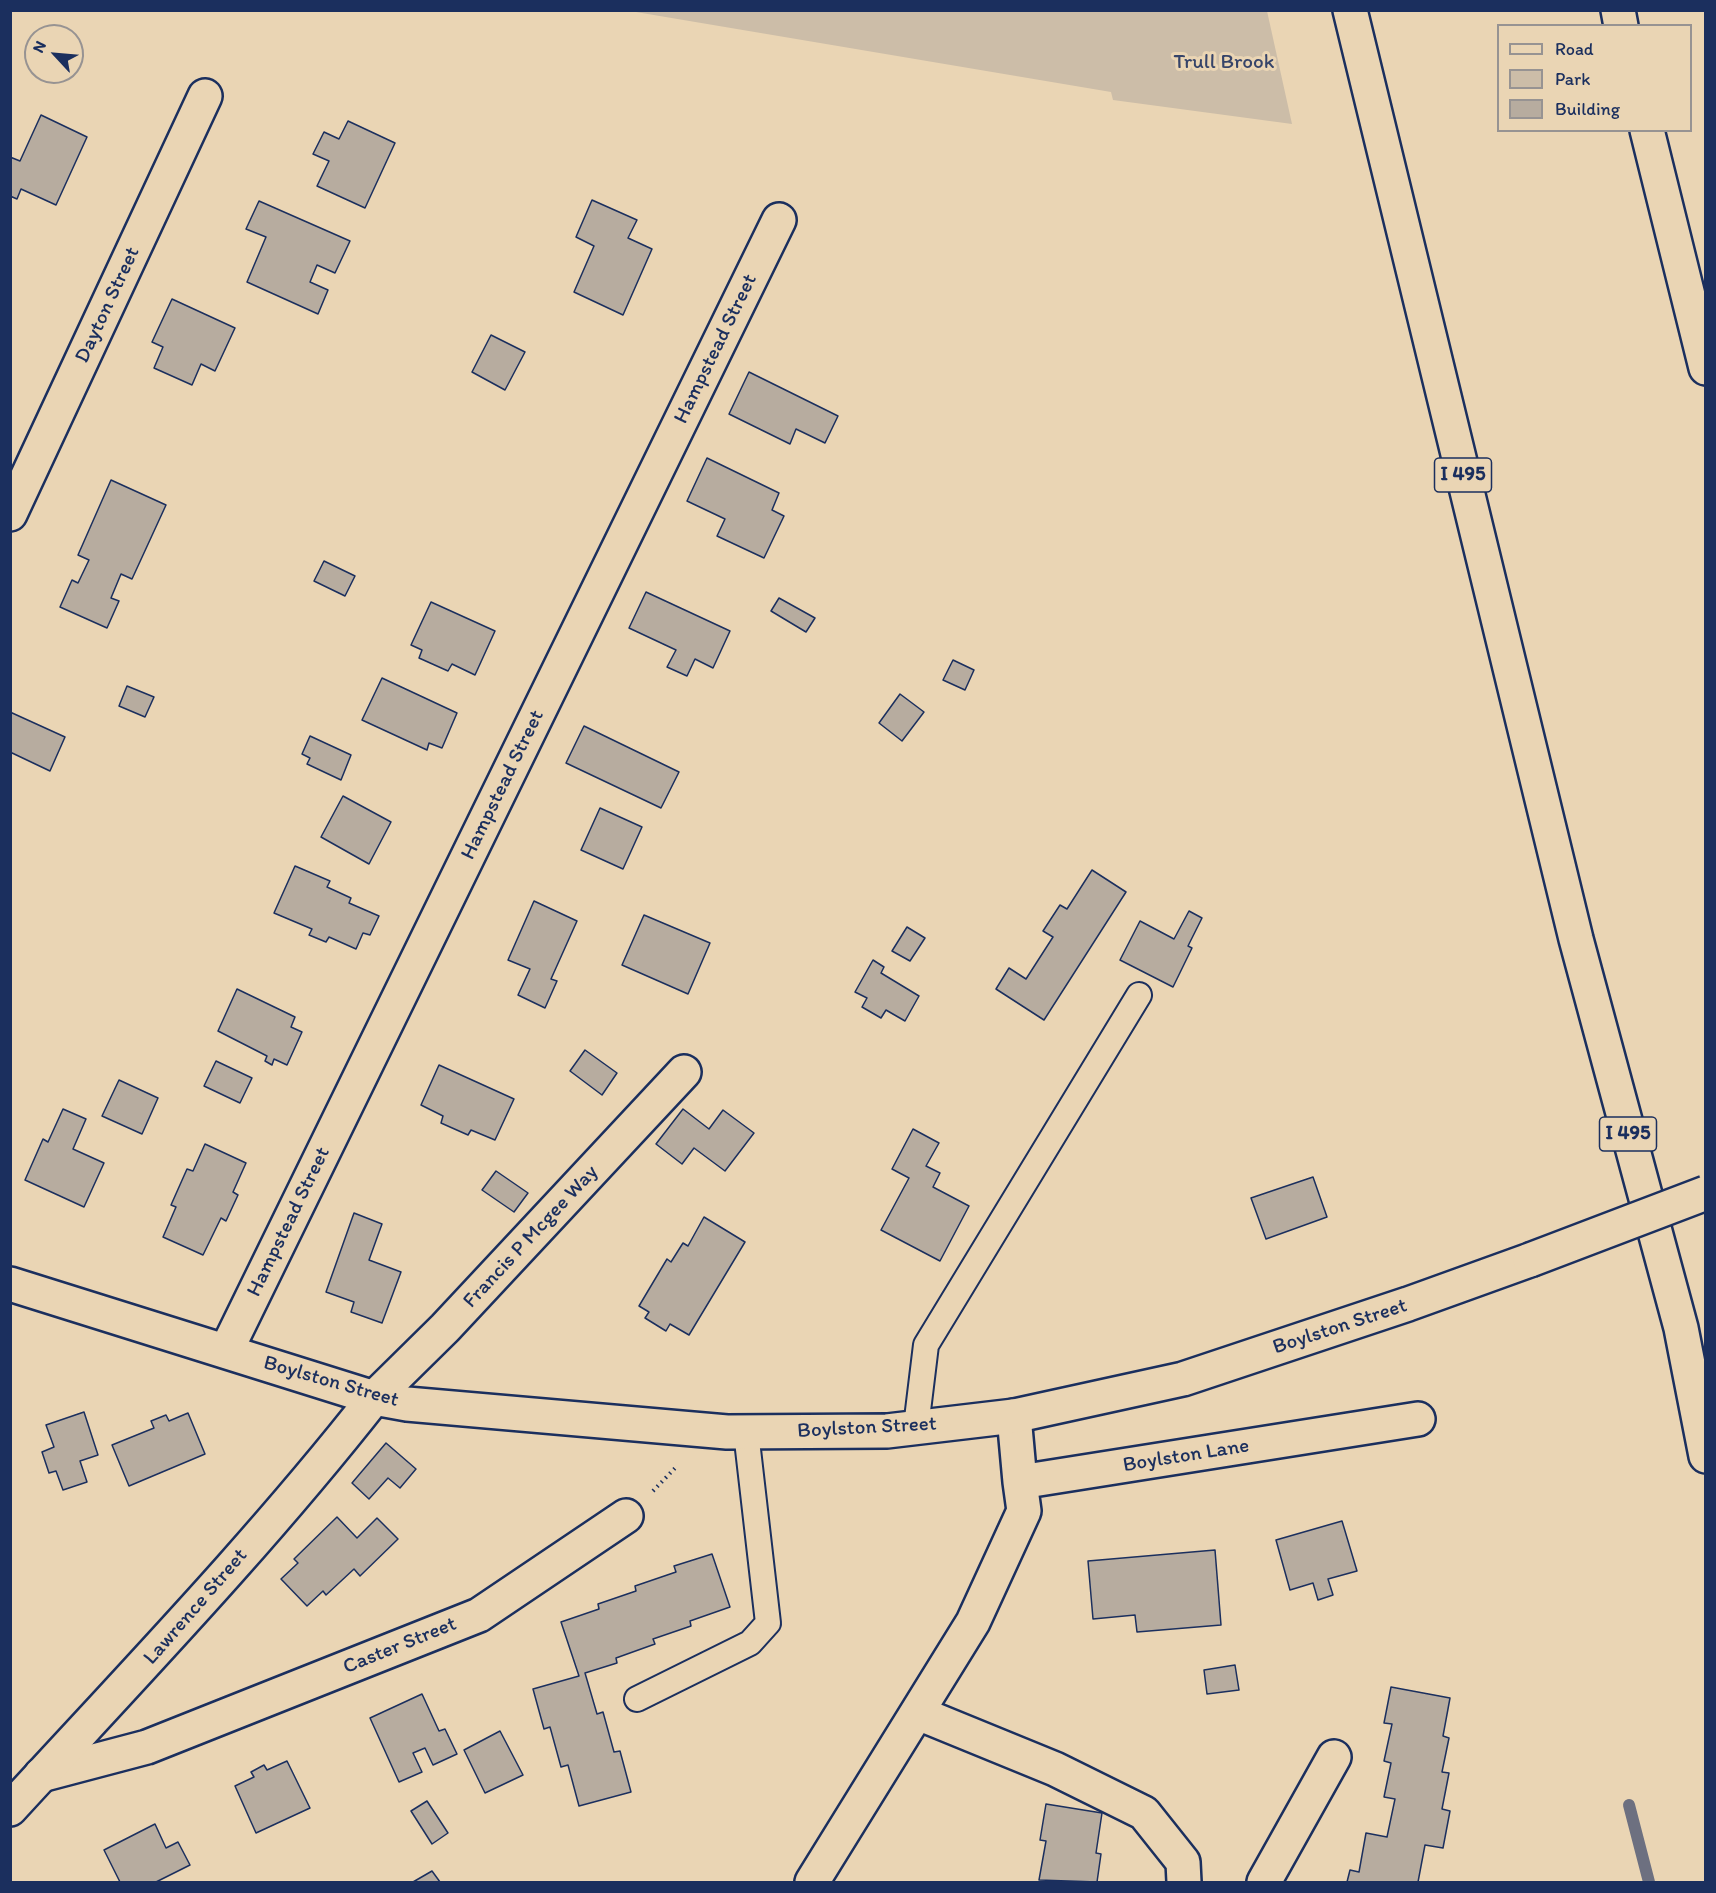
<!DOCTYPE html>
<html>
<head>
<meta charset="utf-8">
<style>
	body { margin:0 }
	#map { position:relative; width:1716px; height:1893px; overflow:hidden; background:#ead5b4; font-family:Itim,sans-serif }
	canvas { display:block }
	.frame { position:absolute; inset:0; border:12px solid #1b2f5e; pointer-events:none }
	.legend { position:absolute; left:1497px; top:24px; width:195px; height:108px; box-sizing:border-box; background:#ead5b4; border:2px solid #979392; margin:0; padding:8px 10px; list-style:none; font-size:18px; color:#1b2f5e }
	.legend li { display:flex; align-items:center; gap:12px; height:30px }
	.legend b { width:30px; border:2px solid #979392 }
	.north { position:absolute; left:24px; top:24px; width:60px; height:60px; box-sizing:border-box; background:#ead5b4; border:2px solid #979392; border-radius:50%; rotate:296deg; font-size:16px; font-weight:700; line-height:24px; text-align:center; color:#1b2f5e }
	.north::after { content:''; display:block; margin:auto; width:21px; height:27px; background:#1b2f5e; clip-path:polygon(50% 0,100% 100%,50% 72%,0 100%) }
</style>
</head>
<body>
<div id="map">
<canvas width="1716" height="1893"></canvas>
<div class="frame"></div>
<ul class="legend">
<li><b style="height:8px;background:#ead5b4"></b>Road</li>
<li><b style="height:16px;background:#ccbda8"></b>Park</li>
<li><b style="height:16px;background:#b7ac9f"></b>Building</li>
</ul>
<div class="north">N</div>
</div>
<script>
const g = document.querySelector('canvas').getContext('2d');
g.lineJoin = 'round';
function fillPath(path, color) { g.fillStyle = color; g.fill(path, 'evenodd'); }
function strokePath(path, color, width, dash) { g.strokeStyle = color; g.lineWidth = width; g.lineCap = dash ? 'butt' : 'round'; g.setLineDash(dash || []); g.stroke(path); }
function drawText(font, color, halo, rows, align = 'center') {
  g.font = font + ' Itim,sans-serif'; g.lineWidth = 6; g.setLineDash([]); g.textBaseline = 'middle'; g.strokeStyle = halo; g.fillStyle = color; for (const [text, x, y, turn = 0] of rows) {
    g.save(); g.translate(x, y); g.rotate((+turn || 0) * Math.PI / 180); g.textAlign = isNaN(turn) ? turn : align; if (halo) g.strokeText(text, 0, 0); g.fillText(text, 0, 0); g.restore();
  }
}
const green = new Path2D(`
	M630 11H1267L1292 124 1113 100 1111 92Z`);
const stream = new Path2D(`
	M1629 1805 1649 1882`);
const building = new Path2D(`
	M41 115 87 137 56 205 21 189 17 199 10 196V157L20 161Z
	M348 121 395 143 365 208 317 186 329 161 313 154 324 132 339 139Z
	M592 200 637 220 628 238 652 249 623 315 574 292 594 246 576 237Z
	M259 201 350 241 335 273 317 265 310 282 328 290 318 314 247 282 266 237 246 229Z
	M172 299 235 328 215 371 201 364 192 385 154 368 163 347 152 342Z
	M491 335 525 352 505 390 472 372Z
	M749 372 838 416 825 443 796 429 790 444 729 414Z
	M707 458 779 493 772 510 784 516 764 558 717 536 725 519 687 501Z
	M111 480 166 505 132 579 121 574 111 598 119 601 107 628 60 607 72 580 78 583 89 560 78 555Z
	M324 561 355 576 345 596 314 581Z
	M646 592 730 631 713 668 695 659 687 676 667 667 676 650 629 628Z
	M779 598 815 618 806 632 771 611Z
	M431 602 495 631 475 675 452 664 448 671 419 658 422 650 411 645Z
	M953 660 974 670 965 690 943 680Z
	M382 678 457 713 442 748 429 743 427 750 362 720Z
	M127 686 154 697 145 717 119 706Z
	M900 694 924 712 902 741 879 723Z
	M10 712 65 737 50 771 10 752Z
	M584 726 679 772 661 808 566 763Z
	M310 736 351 755 341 780 307 764 310 758 302 754Z
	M343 796 391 822 369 864 321 837Z
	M600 808 642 827 623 869 581 850Z
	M295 866 330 881 327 887 351 898 349 903 379 916 370 935 363 933 356 949 329 937 326 942 309 935 312 929 274 913Z
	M1092 870 1126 892 1044 1020 996 989 1009 968 1026 979 1053 937 1043 931 1060 905 1067 909Z
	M534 901 577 921 551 979 557 981 545 1008 518 995 530 969 508 960Z
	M1189 911 1202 918 1188 946 1192 948 1173 987 1120 960 1140 921 1174 939Z
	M644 915 710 943 688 994 622 965Z
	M907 927 925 938 910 961 892 951Z
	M873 960 884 967 881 973 919 996 905 1021 886 1010 881 1018 862 1007 867 998 855 992Z
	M237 989 295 1017 291 1027 302 1032 287 1065 274 1059 272 1065 265 1061 267 1056 218 1031Z
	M585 1050 617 1073 602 1095 570 1071Z
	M216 1061 252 1078 240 1103 204 1086Z
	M439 1065 514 1099 495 1140 471 1130 468 1135 441 1123 443 1116 421 1105Z
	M119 1080 158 1098 142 1134 102 1116Z
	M63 1109 86 1119 73 1149 104 1163 84 1207 25 1180 43 1139 48 1142Z
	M683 1109 709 1129 723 1110 754 1133 725 1171 694 1148 682 1164 656 1144Z
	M913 1129 939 1143 926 1166 940 1173 933 1187 969 1206 940 1261 881 1230 909 1178 892 1169Z
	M205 1144 246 1163 233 1192 238 1195 226 1221 221 1218 203 1255 163 1237 176 1207 171 1205 187 1169 193 1171Z
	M496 1171 528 1193 514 1212 482 1190Z
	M1313 1177 1327 1217 1266 1239 1251 1198Z
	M354 1213 382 1224 369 1260 401 1272 382 1323 351 1312 354 1302 326 1292Z
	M704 1217 745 1242 689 1335 670 1324 666 1331 645 1318 649 1312 639 1306 667 1259 671 1262 683 1243 688 1246Z
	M84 1412 98 1455 80 1461 87 1482 63 1490 56 1471 49 1473 42 1452 54 1447 46 1425Z
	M188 1413 205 1454 129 1486 112 1445 154 1428 151 1421 166 1415 169 1421Z
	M386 1443 416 1469 400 1488 388 1478 369 1499 352 1483Z
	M337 1517 357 1538 377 1518 398 1539 360 1576 354 1569 326 1595 323 1591 307 1606 281 1579 298 1563 294 1559Z
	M1342 1521 1357 1571 1328 1579 1333 1595 1318 1600 1313 1583 1290 1590 1276 1540Z
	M1215 1550 1221 1625 1137 1632 1135 1615 1093 1619 1088 1561Z
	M712 1554 730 1607 690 1621 691 1626 653 1639 655 1644 616 1658 617 1663 585 1673 597 1714 603 1712 614 1752 620 1751 631 1792 579 1806 568 1765 561 1767 550 1727 544 1729 533 1689 579 1676 561 1622 599 1609 598 1604 636 1591 635 1586 676 1572 674 1566Z
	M1235 1665 1239 1690 1207 1694 1204 1670Z
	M1391 1687 1450 1698 1443 1736 1449 1738 1442 1772 1449 1773 1442 1809 1450 1811 1443 1848 1425 1845 1418 1882H1347L1350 1870 1359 1872 1366 1833 1387 1837 1395 1799 1384 1797 1391 1763 1384 1761 1392 1724 1384 1723Z
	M422 1694 439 1731 445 1729 457 1754 433 1765 425 1748 413 1753 422 1772 399 1782 370 1718Z
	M500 1731 523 1775 485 1793 464 1750Z
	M287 1761 310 1808 256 1833 235 1786 254 1777 251 1772 264 1765 267 1770Z
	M427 1801 448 1833 432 1844 411 1811Z
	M1046 1804 1102 1813 1096 1853 1101 1854 1097 1882 1039 1880 1046 1841 1040 1840Z
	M155 1824 166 1848 178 1842 190 1865 156 1882H120L104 1850Z
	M432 1871 440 1882H413Z`);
const path = new Path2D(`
	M653 1491 677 1466`);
const service = new Path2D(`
	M916 1427 926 1345 1139 995
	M637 1699 750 1643 768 1623 746 1432`);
const minor = new Path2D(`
	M10 514 205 96
	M226 1351 779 220
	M374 1398 445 1328 684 1072
	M1014 1416 1020 1482 1418 1419
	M918 1713 1055 1769 1144 1813 1183 1862 1184 1882
	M41 1775 147 1747 479 1615 626 1516
	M812 1882 973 1622 1024 1511 1020 1482
	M1264 1882 1334 1757`);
const tertiary = new Path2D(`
	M10 1809C134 1674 261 1542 374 1398`);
const secondary = new Path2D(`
	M10 1284 374 1398 407 1404 727 1432 887 1431 1014 1416 1183 1379 1408 1304 1530 1260`);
const motorway = new Path2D(`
	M1350 10 1576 939 1681 1328 1706 1456
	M1618 10 1621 26
	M1647 130 1706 368`);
const secondaryBridge = new Path2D(`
	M1530 1260 1706 1193`);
const shields = [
	[1463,475,57],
	[1628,1134,57]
];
const shieldNames = [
	["I 495",1463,475],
	["I 495",1628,1134]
];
const parkNames = [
	["Trull Brook",1224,63]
];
const streetNames = [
	["Dayton Street",108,305,-65],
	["Hampstead Street",716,349,-64],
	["Hampstead Street",503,785,-64],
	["Hampstead Street",289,1222,-64],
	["Francis P Mcgee Way",531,1237,-47],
	["Boylston Street",1340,1327,-18],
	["Boylston Street",331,1382,16],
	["Boylston Street",867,1428,-3],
	["Boylston Lane",1186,1456,-9],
	["Lawrence Street",196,1607,-49],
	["Caster Street",400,1646,-22]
];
fillPath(green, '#ccbda8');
strokePath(stream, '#6d7080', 12);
fillPath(building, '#b7ac9f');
strokePath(building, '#1b2f5e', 1.5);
strokePath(service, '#1b2f5e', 28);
strokePath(minor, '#1b2f5e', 38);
strokePath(tertiary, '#1b2f5e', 38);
strokePath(secondary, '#1b2f5e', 38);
strokePath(motorway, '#1b2f5e', 38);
strokePath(path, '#1b2f5e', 4, [1.5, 4.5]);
strokePath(service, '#ead5b4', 24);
strokePath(minor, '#ead5b4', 33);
strokePath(tertiary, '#ead5b4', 33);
strokePath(secondary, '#ead5b4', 33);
strokePath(motorway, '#ead5b4', 33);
strokePath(secondaryBridge, '#1b2f5e', 38, []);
strokePath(secondaryBridge, '#ead5b4', 33);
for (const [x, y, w] of shields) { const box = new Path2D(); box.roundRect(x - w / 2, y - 17, w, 34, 4.5); g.fillStyle = '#ead5b4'; g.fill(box); strokePath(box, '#1b2f5e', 1.5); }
drawText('bold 20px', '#1b2f5e', null, shieldNames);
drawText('21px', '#364469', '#ead5b4', parkNames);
drawText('21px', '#1b2f5e', '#ead5b4', streetNames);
</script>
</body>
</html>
